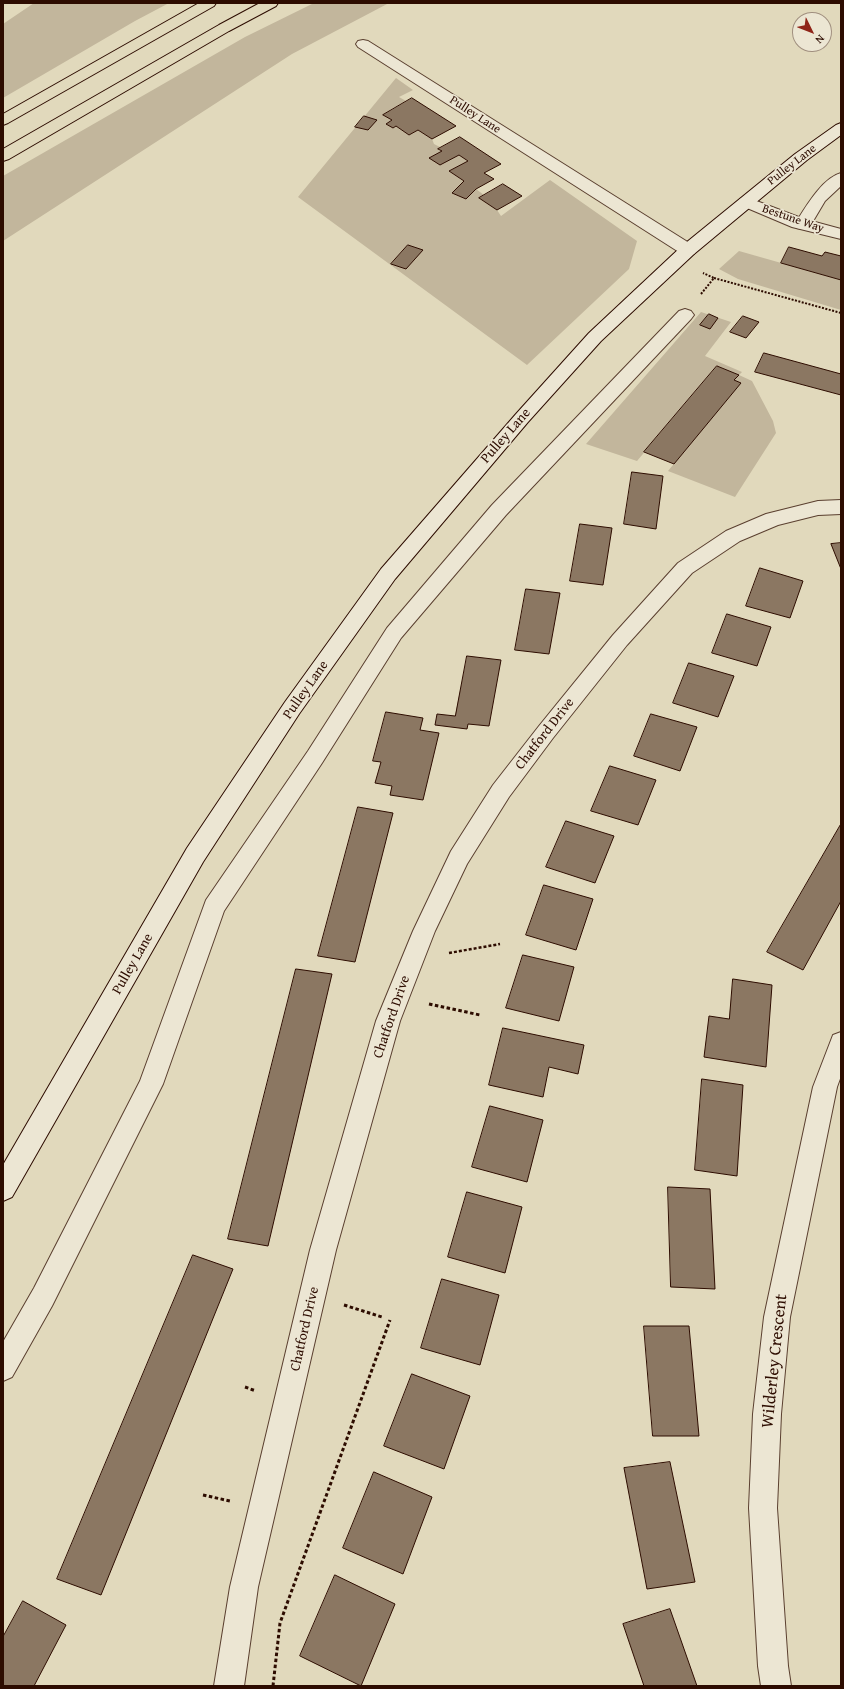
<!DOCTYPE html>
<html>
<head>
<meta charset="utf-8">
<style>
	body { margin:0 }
	#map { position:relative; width:844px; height:1689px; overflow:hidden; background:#e1d9bc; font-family:"Gentium Book Plus",serif }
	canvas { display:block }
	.frame { position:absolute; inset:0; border:4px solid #2d0c00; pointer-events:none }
	.north { position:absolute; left:792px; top:12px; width:40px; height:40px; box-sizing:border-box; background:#ece6d3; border:1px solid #a08f7f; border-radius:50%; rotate:133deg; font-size:11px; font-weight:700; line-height:16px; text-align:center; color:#2d0c00 }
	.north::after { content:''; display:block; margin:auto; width:14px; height:18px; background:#8f2418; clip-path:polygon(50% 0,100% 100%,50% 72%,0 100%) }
</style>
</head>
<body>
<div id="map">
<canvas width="844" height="1689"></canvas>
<div class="frame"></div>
<div class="north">N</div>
</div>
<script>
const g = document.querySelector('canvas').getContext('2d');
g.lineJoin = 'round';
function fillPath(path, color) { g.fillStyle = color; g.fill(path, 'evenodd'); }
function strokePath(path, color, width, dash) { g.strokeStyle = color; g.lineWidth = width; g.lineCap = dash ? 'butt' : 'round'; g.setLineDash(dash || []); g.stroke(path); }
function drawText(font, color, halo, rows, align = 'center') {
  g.font = font + ' "Gentium Book Plus",serif'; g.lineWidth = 3.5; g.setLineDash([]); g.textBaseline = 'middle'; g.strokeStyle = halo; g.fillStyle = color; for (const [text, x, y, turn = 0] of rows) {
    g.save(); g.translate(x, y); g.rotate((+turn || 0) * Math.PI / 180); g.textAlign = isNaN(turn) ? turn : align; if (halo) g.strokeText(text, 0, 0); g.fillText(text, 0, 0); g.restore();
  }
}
const green = new Path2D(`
	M34 3H169L135 21 3 98V24Z
	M314 3H389L292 54 3 241V176L245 37Z
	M396 78 413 90 399 97 406 101 390 110 391 111 384 115 392 120 386 124 393 128 396 126 409 135 418 130 432 139 434 144 440 147 438 149 442 151 430 158 459 155 468 161 449 171 464 181 452 193 466 199 476 189 484 195 479 198 497 210 501 216 550 180 637 241 629 269 527 365 298 197Z
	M739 251 841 280V310L738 279 719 269Z
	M701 312 731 322 705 356 742 372 739 375 752 381 773 421 776 433 735 497 668 471 740 383 734 380 739 375 717 366 637 461 586 444Z`);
const building = new Path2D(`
	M412 98 456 126 432 139 418 130 409 135 396 126 393 128 386 124 392 120 383 115Z
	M364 116 377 120 368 130 355 127Z
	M460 137 501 164 484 173 494 179 476 189 466 199 452 193 464 181 449 171 468 161 459 155 440 165 429 158 442 151 438 149Z
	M503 184 522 196 497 210 479 198Z
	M408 245 423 250 406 269 391 264Z
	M789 247 822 256 825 252 841 256V280L781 263Z
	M709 314 718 318 710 329 700 325Z
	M743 316 759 322 746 338 730 332Z
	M764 353 841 374V395L755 372Z
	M717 366 739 375 734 380 741 383 674 464 644 452Z
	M632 472 663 476 656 529 624 524Z
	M580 524 612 528 603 585 570 581Z
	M841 543V569L831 544Z
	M760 568 803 581 790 618 746 606Z
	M526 589 560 593 549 654 515 650Z
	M727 614 771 627 757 666 712 653Z
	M467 656 501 660 489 726 468 724 467 729 435 725 437 714 455 716Z
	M689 663 734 676 718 717 673 703Z
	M386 712 423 718 420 730 439 733 423 800 390 795 392 786 375 783 381 762 373 761Z
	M651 714 697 727 680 771 634 756Z
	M610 766 656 780 638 825 591 811Z
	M358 807 393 813 355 962 318 956Z
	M566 821 614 836 595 883 546 867Z
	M841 824V901L803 970 767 952Z
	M544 885 593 899 576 950 526 935Z
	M523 955 574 967 559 1021 506 1008Z
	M296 969 332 974 268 1246 228 1239Z
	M733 979 772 985 766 1067 704 1057 709 1016 729 1019Z
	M503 1028 584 1045 578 1074 549 1067 543 1097 489 1085Z
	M702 1079 743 1085 737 1176 695 1170Z
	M490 1106 543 1120 527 1182 472 1167Z
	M668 1187 710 1189 715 1289 671 1287Z
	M467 1192 522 1207 505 1273 448 1257Z
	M193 1255 233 1269 101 1595 57 1579Z
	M442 1279 499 1295 480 1365 421 1348Z
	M644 1326H689L699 1436H653Z
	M412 1374 470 1396 444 1469 384 1446Z
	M670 1462 695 1582 647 1589 624 1468Z
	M374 1472 432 1497 403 1574 343 1548Z
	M335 1575 395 1604 361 1686 300 1656Z
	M23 1601 66 1625 34 1686H3V1637Z
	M670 1609 697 1686H644L623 1624Z`);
const pathFar2 = new Path2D(`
	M714 278 841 313
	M701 294 714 278 703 273`);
const pathFar1 = new Path2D(`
	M449 953 500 944`);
const path = new Path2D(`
	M429 1004 480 1015
	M344 1305 382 1317
	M245 1387 256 1391
	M203 1495 230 1501
	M273 1686 280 1623 390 1320`);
const lane = new Path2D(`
	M841 173V186L825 201 809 228 803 229 797 228 795 224C805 208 822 178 841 173Z
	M685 309 691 311 694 315 691 319 506 515 401 638 322 763 224 911 163 1084 52 1306 12 1377 3 1381V1342L34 1288 140 1081 206 900 308 751 387 628 492 505 679 311Z`);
const street = new Path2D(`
	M363 40 368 41 694 246 696 250 694 254 688 255 682 254 358 47 356 44 358 41Z
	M746 197 804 219 841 229V239L792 227 740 205 738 202 740 199Z
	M841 500V514L818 515 778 525 740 541 692 573 627 645 553 738 509 797 467 864 435 931 400 1021 336 1250 258 1587 244 1686H214L230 1587 310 1250 376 1021 413 931 451 851 493 785 539 726 613 635 678 563 726 531 766 514 818 501Z
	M841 1032V1076L837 1087 790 1317 781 1414 777 1508 788 1666 791 1686H761L758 1666 749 1508 753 1414 764 1317 813 1087 833 1035Z`);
const secondary = new Path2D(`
	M841 123V135L807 160 694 254 601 341 528 422 395 579 299 714 203 862 12 1197 3 1201V1165L187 848 285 702 381 569 516 414 589 333 682 246 795 154 836 125Z`);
const highway = new Path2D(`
	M199 3H216L214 6 8 123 3 125V114Z
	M260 3H278L276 6 229 31 9 159 3 161V149L219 25Z`);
const farStreetnames = [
	["Pulley Lane",475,115,33],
	["Pulley Lane",792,165,-38],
	["Bestune Way",793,219,19]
];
const streetNames = [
	["Pulley Lane",506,436,-49],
	["Pulley Lane",306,690,-55],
	["Chatford Drive",545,734,-52],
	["Pulley Lane",133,964,-60],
	["Chatford Drive",392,1017,-71],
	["Chatford Drive",305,1329,-77]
];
const nearStreetnames = [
	["Wilderley Crescent",775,1361,-84]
];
fillPath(green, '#c2b69c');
fillPath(building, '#8b7762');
strokePath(building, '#2d0c00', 1);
strokePath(lane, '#5a3f2f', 2);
strokePath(street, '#5a3f2f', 2);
strokePath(secondary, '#2d0c00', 2);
strokePath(highway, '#2d0c00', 2);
strokePath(pathFar2, '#2d0c00', 2, [2, 1.5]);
strokePath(pathFar1, '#2d0c00', 2.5, [3, 2]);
strokePath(path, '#2d0c00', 3, [3.5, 2.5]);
fillPath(lane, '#ece6d3');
fillPath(street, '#ece6d3');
fillPath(secondary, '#ece6d3');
fillPath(highway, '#e1d9bc');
drawText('12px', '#2d0c00', '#ece6d3', farStreetnames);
drawText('14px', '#2d0c00', '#ece6d3', streetNames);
drawText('17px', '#2d0c00', '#ece6d3', nearStreetnames);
</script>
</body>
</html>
